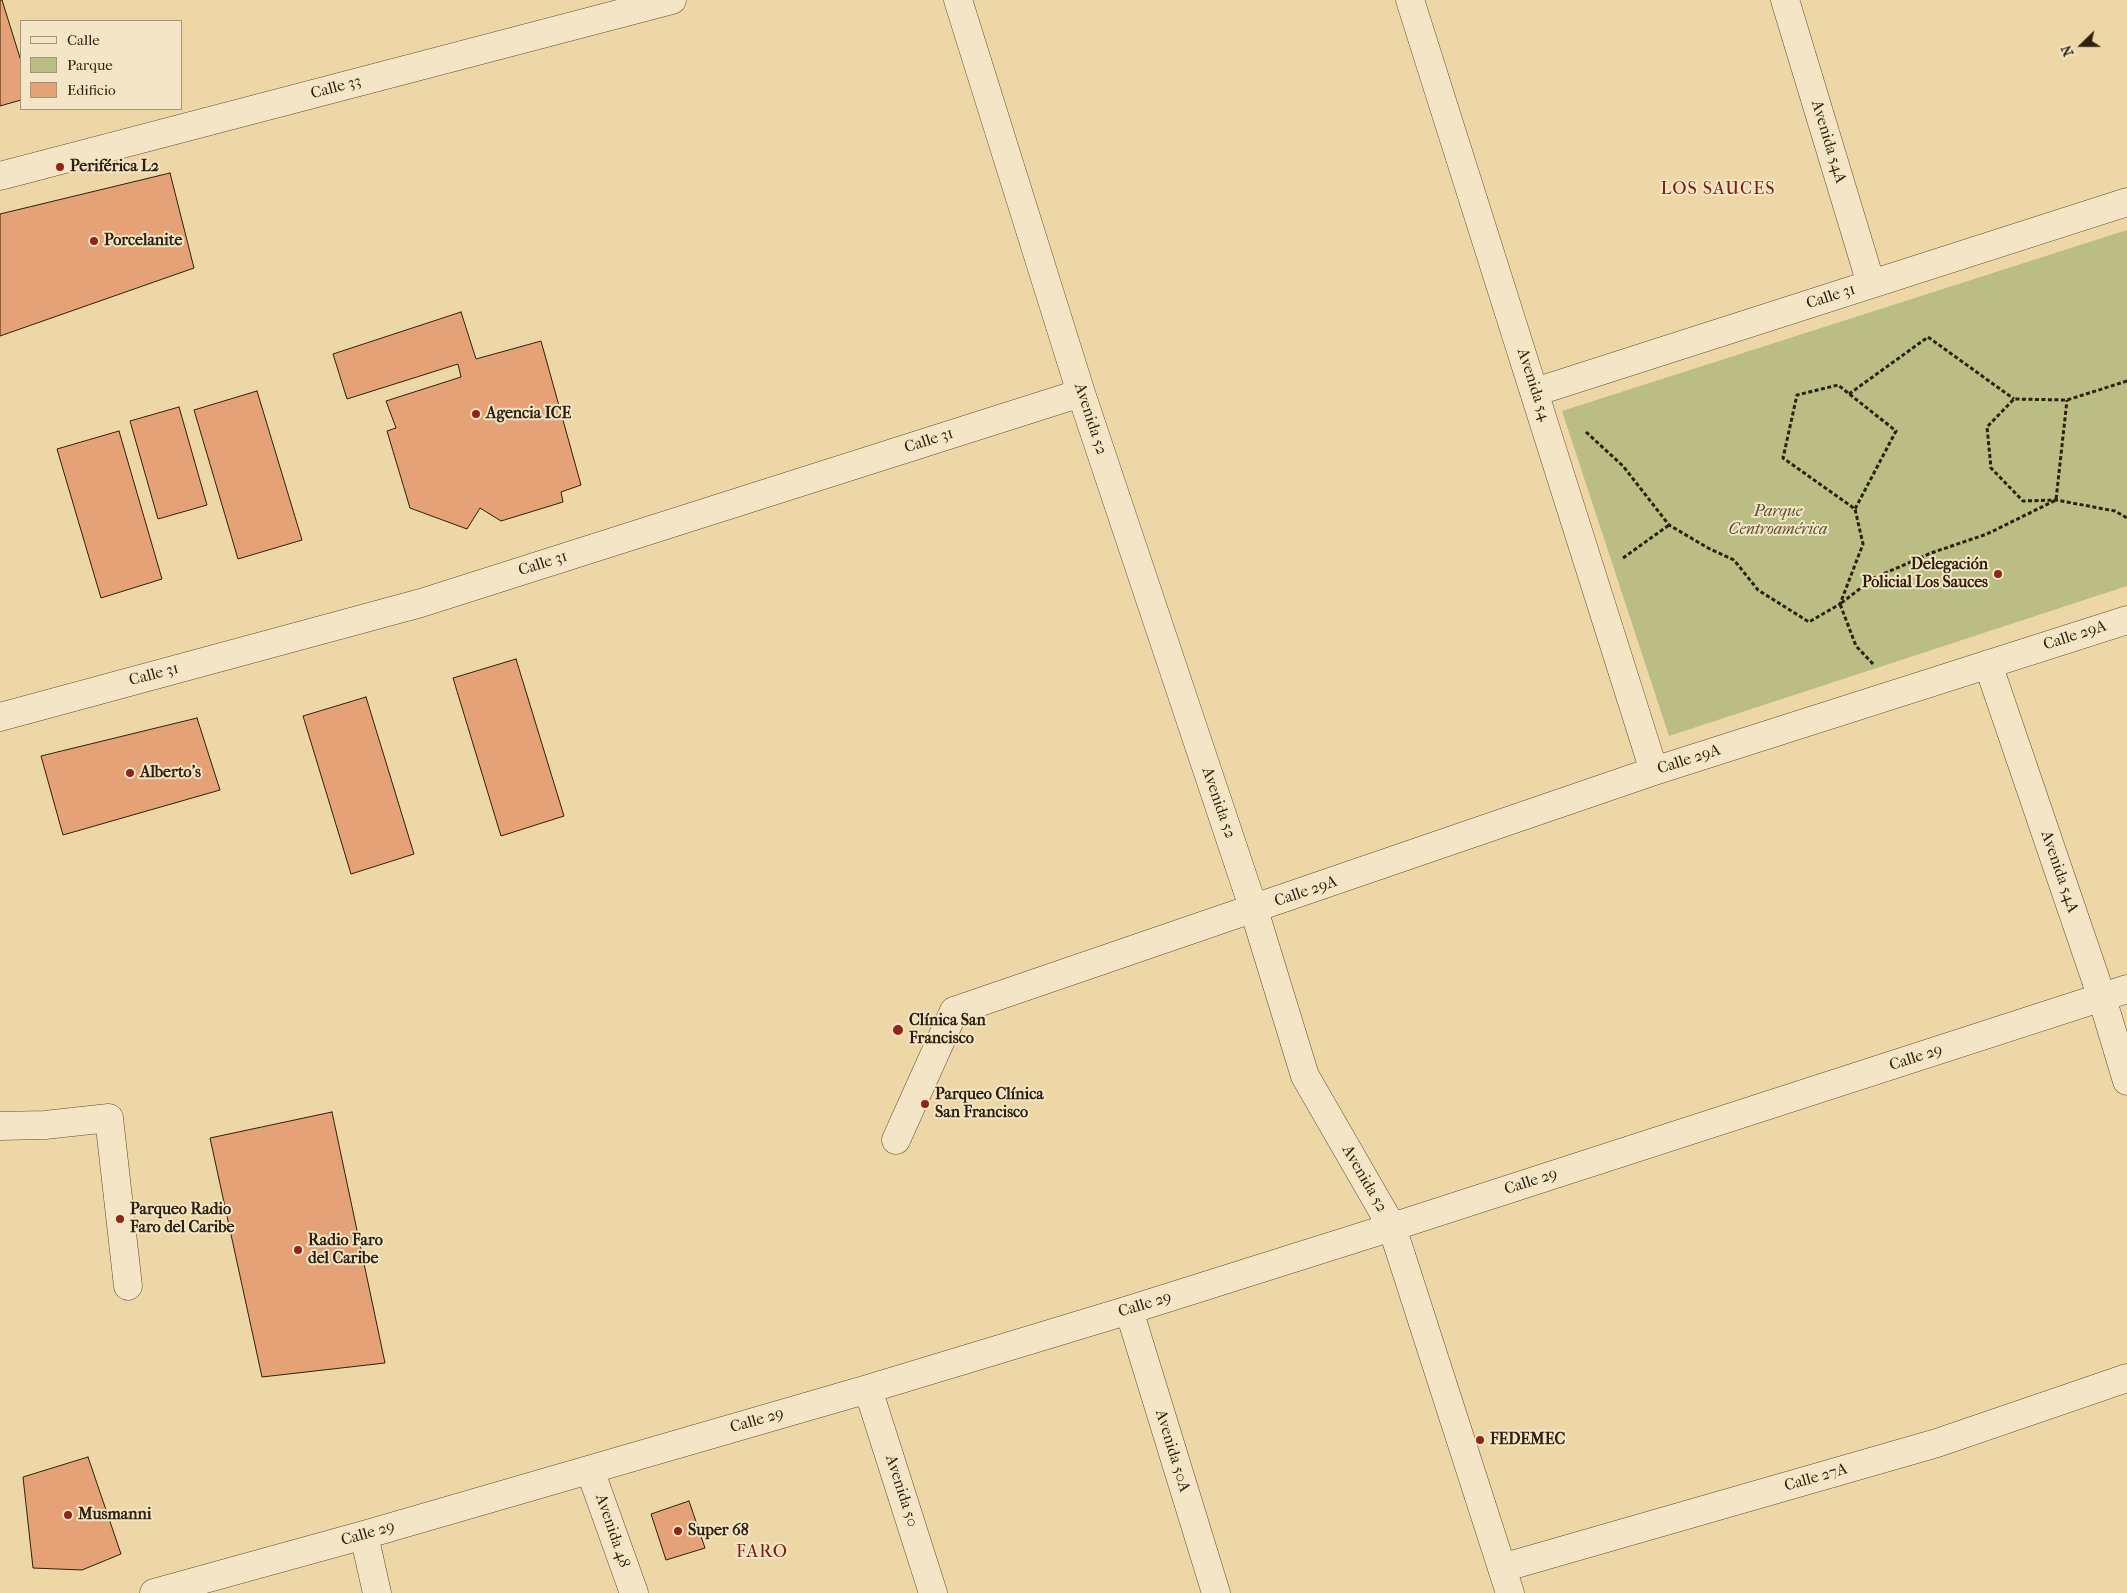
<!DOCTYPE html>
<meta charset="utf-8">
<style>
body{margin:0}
#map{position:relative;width:2127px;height:1593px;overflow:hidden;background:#edd7a6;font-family:"IM FELL French Canon",serif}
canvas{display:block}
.legend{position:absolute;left:20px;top:20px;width:162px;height:90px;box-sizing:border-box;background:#f3e5c5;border:1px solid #a4967b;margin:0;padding:6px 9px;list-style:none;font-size:15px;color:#2e200d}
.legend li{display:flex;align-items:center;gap:10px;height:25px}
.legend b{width:25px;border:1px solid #a4967b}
.north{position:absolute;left:2057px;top:20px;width:50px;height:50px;-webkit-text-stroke:4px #f3e5c5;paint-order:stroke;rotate:248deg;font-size:14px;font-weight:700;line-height:20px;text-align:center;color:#2e200d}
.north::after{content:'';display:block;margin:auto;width:18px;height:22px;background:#2e200d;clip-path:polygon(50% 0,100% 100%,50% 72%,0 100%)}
</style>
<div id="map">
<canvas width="2127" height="1593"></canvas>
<ul class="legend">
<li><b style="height:6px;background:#f3e5c5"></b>Calle</li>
<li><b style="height:14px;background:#babe85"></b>Parque</li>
<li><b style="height:14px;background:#e4a276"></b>Edificio</li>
</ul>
<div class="north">N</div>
</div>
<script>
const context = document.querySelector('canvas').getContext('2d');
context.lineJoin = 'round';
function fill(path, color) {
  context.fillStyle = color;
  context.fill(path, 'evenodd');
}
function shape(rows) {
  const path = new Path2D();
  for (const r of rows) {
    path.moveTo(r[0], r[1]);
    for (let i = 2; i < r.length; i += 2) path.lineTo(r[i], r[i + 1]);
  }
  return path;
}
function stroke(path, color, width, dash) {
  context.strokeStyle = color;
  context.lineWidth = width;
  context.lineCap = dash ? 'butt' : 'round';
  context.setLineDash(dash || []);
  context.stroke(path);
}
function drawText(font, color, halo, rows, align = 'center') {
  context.font = font + ' "IM FELL French Canon",serif';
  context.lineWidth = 4;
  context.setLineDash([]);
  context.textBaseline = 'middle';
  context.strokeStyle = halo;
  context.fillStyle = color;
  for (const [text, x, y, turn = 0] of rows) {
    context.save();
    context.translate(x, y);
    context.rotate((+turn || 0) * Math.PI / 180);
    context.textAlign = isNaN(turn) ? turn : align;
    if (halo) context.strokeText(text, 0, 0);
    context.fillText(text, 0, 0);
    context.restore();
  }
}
fill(shape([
 [2127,230,2127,586,1669,736,1562,411]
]), '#babe85');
const building = shape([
 [0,0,2,0,21,61,21,100,0,106,0,0],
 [170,173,194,268,0,336,0,214,170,173],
 [461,312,476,359,541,341,581,485,561,492,563,502,501,521,480,508,467,529,410,508,387,431,396,428,386,401,461,377,458,364,347,399,333,354,461,312],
 [257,391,302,540,238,559,194,410,257,391],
 [179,407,207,505,158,519,130,421,179,407],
 [119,431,162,579,101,598,57,449,119,431],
 [516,659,564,816,501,836,453,678,516,659],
 [366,697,414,854,351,874,303,716,366,697],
 [197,718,220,790,63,835,41,756,197,718],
 [332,1112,385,1363,262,1377,210,1138,332,1112],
 [88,1457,121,1554,82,1570,33,1568,23,1477,88,1457],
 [689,1501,705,1548,666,1560,651,1514,689,1501]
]);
fill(building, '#e4a276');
stroke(building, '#2e200d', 1);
const minor = shape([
 [958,0,1081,393,1254,910,1305,1076,1392,1227,1510,1593],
 [1410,0,1654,771],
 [1785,0,1871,284],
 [0,176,672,0],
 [1535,392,2127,202],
 [1988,664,2102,998,2127,1081],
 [0,717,421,603,1081,393],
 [0,1126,45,1125,109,1118,128,1286],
 [896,1140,954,1011,1654,771,2127,620],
 [1129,1310,1216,1593],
 [868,1389,933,1593],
 [590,1470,634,1593],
 [364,1535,377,1593],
 [1502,1568,1937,1443,2127,1378],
 [154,1593,364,1535,868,1389,1129,1310,1392,1227,2127,989]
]);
stroke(minor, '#5e4e33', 29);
stroke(shape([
 [2127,381,2067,400,2014,399,1987,427,1991,468,2023,501,2056,500,2115,511,2127,518],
 [1849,394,1928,337,2014,399],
 [1586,432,1623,466,1669,525,1708,548,1734,560,1758,590,1809,622,1840,604,1863,544,1855,509,1783,458,1797,395,1838,385,1896,431,1855,509],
 [1623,558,1669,525],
 [1873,664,1856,646,1840,604,1874,578,1931,553,1987,534,2056,500,2067,400]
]), '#2e200d', 3, [4, 2.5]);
stroke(minor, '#f3e5c5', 28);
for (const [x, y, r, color] of [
 [60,167,5,"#8f2418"],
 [94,241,5,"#8f2418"],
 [476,414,5,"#8f2418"],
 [1998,574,5,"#8f2418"],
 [130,773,5,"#8f2418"],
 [898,1030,6,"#8f2418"],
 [925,1104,5,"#8f2418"],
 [120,1219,5,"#8f2418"],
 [298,1250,5,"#8f2418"],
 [1480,1440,5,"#8f2418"],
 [68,1515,5,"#8f2418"],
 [678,1531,5,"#8f2418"]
]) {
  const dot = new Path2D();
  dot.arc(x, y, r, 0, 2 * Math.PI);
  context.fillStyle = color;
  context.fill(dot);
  stroke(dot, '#f3e5c5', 2);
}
drawText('16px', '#2e200d', '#f3e5c5', [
 ["Calle 33",336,88,-15],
 ["Avenida 54A",1828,142,73],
 ["Calle 31",1831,297,-18],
 ["Avenida 54",1533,385,72],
 ["Avenida 52",1090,419,72],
 ["Calle 31",929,441,-18],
 ["Calle 31",543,564,-18],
 ["Calle 29A",2075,636,-18],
 ["Calle 31",154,675,-15],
 ["Calle 29A",1689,760,-18],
 ["Avenida 52",1218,803,71],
 ["Avenida 54A",2059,872,71],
 ["Calle 29A",1306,892,-19],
 ["Calle 29",1916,1058,-18],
 ["Avenida 52",1364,1179,60],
 ["Calle 29",1531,1182,-18],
 ["Calle 29",1145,1305,-17],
 ["Calle 29",757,1421,-16],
 ["Avenida 50A",1172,1451,73],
 ["Calle 27A",1816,1478,-16],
 ["Avenida 50",901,1491,72],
 ["Avenida 48",612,1531,71],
 ["Calle 29",368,1534,-16]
]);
drawText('bold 16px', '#2e200d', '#f3e5c5', [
 ["Periférica L2",70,167],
 ["Porcelanite",104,241],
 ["Agencia ICE",486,414],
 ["Delegación",1988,565,"right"],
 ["Policial Los Sauces",1988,583,"right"],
 ["Alberto's",140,773],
 ["Clínica San",909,1021],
 ["Francisco",909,1039],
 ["Parqueo Clínica",935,1095],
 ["San Francisco",935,1113],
 ["Parqueo Radio",130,1210],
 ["Faro del Caribe",130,1228],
 ["Radio Faro",308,1241],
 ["del Caribe",308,1259],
 ["FEDEMEC",1490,1440],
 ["Musmanni",78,1515],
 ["Super 68",688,1531]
], 'left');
drawText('italic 16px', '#584f31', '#f3e5c5', [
 ["Parque",1778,512],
 ["Centroamérica",1778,530]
]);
context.letterSpacing = '1px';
drawText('18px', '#7a1f14', '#f3e5c5', [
 ["LOS SAUCES",1718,190],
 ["FARO",762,1553]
]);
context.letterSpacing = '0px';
</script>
